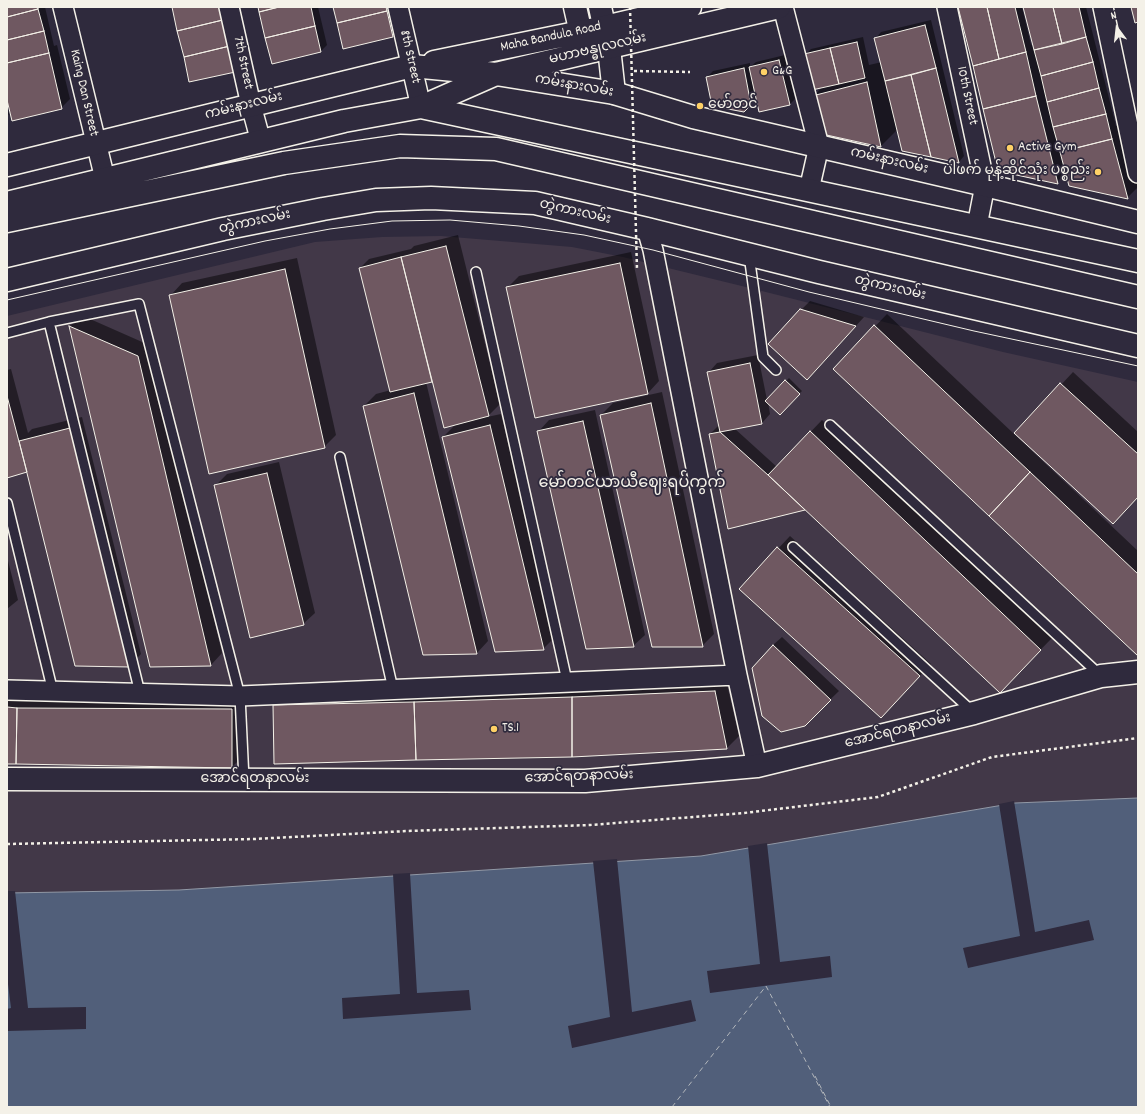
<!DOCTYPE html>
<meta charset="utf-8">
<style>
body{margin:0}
#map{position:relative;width:1145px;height:1114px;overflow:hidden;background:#2f2a3d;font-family:Dekko,sans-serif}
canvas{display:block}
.frame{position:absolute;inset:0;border:8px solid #f4f1e8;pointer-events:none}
.north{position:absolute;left:1097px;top:8px;width:40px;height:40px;-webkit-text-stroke:3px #2f2a3d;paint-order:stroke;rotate:345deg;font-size:11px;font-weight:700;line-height:16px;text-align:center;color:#f4f1e8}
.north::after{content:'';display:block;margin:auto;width:14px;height:18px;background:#f4f1e8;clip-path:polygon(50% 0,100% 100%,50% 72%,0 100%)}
</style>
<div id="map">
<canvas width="1145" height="1114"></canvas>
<div class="frame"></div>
<div class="north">N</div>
</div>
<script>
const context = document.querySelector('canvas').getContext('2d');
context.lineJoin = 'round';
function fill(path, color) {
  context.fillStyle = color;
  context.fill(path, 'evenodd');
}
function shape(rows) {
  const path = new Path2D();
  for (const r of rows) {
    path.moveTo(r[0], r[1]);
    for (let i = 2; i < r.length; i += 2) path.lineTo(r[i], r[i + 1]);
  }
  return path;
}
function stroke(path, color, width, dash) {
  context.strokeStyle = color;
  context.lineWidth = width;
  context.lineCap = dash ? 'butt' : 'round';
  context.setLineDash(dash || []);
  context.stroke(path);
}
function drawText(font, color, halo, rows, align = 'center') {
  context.font = font + ' Dekko,"Noto Sans Myanmar",sans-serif';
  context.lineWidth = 3.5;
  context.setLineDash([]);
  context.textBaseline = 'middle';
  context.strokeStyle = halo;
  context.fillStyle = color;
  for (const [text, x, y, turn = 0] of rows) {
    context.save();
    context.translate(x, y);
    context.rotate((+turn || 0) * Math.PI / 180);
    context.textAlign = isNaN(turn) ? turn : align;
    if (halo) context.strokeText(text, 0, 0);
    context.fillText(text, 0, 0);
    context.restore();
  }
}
fill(shape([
 [441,236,572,247,623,257,754,289,1003,352,1138,382,1138,798,1015,803,701,856,179,890,7,893,7,316,315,242,382,237]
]), '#423848');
const water = shape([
 [1138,798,1138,1107,7,1107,7,893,179,890,701,856,1015,803,1138,798]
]);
fill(water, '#515f7a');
stroke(water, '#9299a6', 1);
fill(shape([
 [1014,801,1035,932,1089,920,1094,940,968,968,963,948,1020,936,999,804],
 [767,843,780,962,830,956,832,977,710,993,707,971,760,964,748,846],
 [617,859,632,1012,691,1000,696,1021,572,1048,568,1026,610,1017,593,861],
 [410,873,417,993,469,990,471,1010,343,1019,342,998,400,994,393,874],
 [7,891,15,891,28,1008,86,1007,86,1029,7,1031,7,1009,11,1008,7,976]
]), '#2f2a3d');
fill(shape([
 [7,7,45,7,54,46,57,45,70,99,61,108,7,96],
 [259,7,318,7,327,45,321,51,272,62],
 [334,7,392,7,398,30,392,36],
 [959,7,1022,7,1031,45,1034,44,1024,7,1086,7,1116,126,1129,123,1138,157,1138,187,1128,197,1070,185,1066,173,1057,182,999,170],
 [931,20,964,156,959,162,903,150,898,129,881,146,823,133,814,96,823,86,805,55,811,49,863,37,869,65,882,62,876,38,881,32],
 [785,55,795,99,789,105,757,98,744,111,707,77,713,71,750,63,750,67,756,62],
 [7,106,9,114,7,117],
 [458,235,500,404,487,417,501,414,555,637,543,649,443,437,456,424,433,381,426,382,488,641,477,653,424,654,364,406,376,394,391,390,360,268,369,259,411,249,414,246],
 [631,252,659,381,648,393,507,288,519,276],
 [297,258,336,435,324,447,171,295,182,283],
 [810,301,864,317,816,370,801,310],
 [887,314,1138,551,1138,655,834,369],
 [81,315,149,345,222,653,211,665,151,666,70,326],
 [758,355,767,400,789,378,802,391,780,413,768,402,770,414,762,423,734,428,777,467,822,420,1052,638,1011,680,805,509,728,528,710,434,719,425,709,372,717,363],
 [11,369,28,433,32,429,82,417,141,654,130,666,27,471,7,477,7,370],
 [1073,372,1138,432,1138,497,1016,433],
 [662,392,714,634,702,646,601,415,613,403],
 [595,410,645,635,633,646,538,432,549,420],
 [279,462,315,613,303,624,215,486,227,474],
 [790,536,931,664,892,705,740,589],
 [7,557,18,600,7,609],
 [782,637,839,691,804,725,773,645],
 [726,680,739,736,727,748,572,756,274,706,285,694],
 [7,696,244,698,244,755,232,767,7,764]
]), '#0007');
stroke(shape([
 [815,1076,831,1107],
 [672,1107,766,986,830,1107]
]), '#b3b7bc', 1, [5, 4]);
const building = shape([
 [7,7,38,7,38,9,7,17,7,7],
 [172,7,224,7,227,19,177,31,172,7],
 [258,7,279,7,259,12,258,7],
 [279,7,311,7,315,26,265,38,259,12,279,7],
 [333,7,386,7,387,11,337,23,333,7],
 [958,7,987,7,999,59,973,66,958,7],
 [987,7,1015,7,1026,52,999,59,987,7],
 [1023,7,1053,7,1062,44,1034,50,1023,7],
 [1053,7,1079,7,1086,37,1062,44,1053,7],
 [1131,7,1138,7,1138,22,1135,23,1131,7],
 [38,9,44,31,7,40,7,17,38,9],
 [387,11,393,37,343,49,337,23,387,11],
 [227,19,234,45,184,57,177,31,227,19],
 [925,25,936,68,885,81,874,38,925,25],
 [315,26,321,52,272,64,265,38,315,26],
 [44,31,49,53,7,63,7,40,44,31],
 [1086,37,1093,62,1041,76,1034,50,1086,37],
 [857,42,865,78,839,84,830,48,857,42],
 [234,45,240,71,189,82,184,57,234,45],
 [830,48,839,84,812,90,804,54,830,48],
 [1026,52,1036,96,983,109,973,66,1026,52],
 [49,53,62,109,12,121,7,100,7,63,49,53],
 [779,60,790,105,759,112,749,67,779,60],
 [1093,62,1099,88,1047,102,1041,76,1093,62],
 [744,68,751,105,744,112,712,106,706,77,744,68],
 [936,68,959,163,931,157,911,75,936,68],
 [911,75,931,157,902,151,885,81,911,75],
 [867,82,881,147,822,134,812,96,867,82],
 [1099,88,1106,114,1053,127,1047,102,1099,88],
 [1036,96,1058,184,998,171,983,109,1036,96],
 [1106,114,1112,139,1060,152,1053,127,1106,114],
 [1112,139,1128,199,1069,186,1060,152,1112,139],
 [446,246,489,416,444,428,401,257,446,246],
 [401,257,432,382,390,392,359,268,401,257],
 [620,263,648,394,535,418,506,287,620,263],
 [285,269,325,448,209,474,169,295,285,269],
 [800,309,856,326,807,380,768,344,800,309],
 [874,325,1030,472,989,516,833,369,874,325],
 [69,326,138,356,211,666,150,667,69,326],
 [750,363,762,424,720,432,707,372,750,363],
 [785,380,800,394,780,415,765,401,785,380],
 [1060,383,1138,454,1138,497,1113,524,1014,433,1060,383],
 [414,393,477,654,423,655,363,406,414,393],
 [7,396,27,472,7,478,7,396],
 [651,403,703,647,652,647,600,415,651,403],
 [583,421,634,647,586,649,537,431,583,421],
 [490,425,544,650,495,652,442,437,490,425],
 [70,428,130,667,75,666,19,441,70,428],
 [810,431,1041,650,1000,693,768,475,810,431],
 [720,432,768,475,805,510,728,529,709,434,720,432],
 [1030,472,1138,574,1138,656,989,516,1030,472],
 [267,473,304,625,250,638,214,485,267,473],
 [777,547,920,676,881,718,739,589,777,547],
 [773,645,831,700,805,726,781,732,762,716,752,668,773,645],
 [715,691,727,749,572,757,572,697,715,691],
 [572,697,572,757,416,760,414,702,572,697],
 [414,702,416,760,274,764,273,705,414,702],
 [7,707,17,708,16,764,7,764,7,707],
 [17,708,232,709,232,768,16,764,17,708]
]);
fill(building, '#6f5861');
stroke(building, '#f4f1e8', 1);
const lane = shape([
 [749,255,763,357,776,370],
 [476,272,567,681],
 [49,322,140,693],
 [7,333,49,322,139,304,240,696,244,780],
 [830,425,1100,675],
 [340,457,393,689],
 [7,503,53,692],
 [793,547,973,712]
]);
const street = shape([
 [63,7,105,179],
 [229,7,251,105,261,142],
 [398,7,421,107],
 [783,7,819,146,809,190],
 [947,7,985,185,977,226],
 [1103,7,1138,173],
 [647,229,653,250,737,675,757,766],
 [7,690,240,696,737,675]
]);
const secondary = shape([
 [575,7,585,51],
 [600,7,609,48,614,93],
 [7,280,223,229,323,209,376,200,431,198,535,203,647,229,819,272,1138,346],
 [7,779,585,781,757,766,974,713,1101,676,1138,672]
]);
const primary = shape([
 [434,62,605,27,690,7],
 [421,107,496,74,779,7],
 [7,165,412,66,496,74,614,93,693,117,985,185,1138,222],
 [7,203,344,121,421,107,1138,261],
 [7,221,284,163,400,146,496,149,1138,297]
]);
stroke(lane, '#f4f1e8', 12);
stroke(street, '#f4f1e8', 22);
stroke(secondary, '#f4f1e8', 25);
stroke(primary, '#f4f1e8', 25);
stroke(shape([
 [634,71,690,72],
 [7,844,254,839,407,831,590,825,744,813,878,797,992,757,1138,738]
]), '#f4f1e8', 2.5, [3, 3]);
stroke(lane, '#2f2a3d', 9);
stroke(street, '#2f2a3d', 19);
stroke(secondary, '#2f2a3d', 22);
stroke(primary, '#2f2a3d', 22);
stroke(shape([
 [7,300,265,241,330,229,392,221,450,220,519,226,584,235,653,250,809,292,974,331,1138,366]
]), '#f4f1e8', 1);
stroke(shape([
 [630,7,637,270]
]), '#f4f1e8', 2.5, [3, 3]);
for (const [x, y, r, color] of [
 [764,72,4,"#ffd166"],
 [700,106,4,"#ffd166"],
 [1010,148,4,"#ffd166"],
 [1098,172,4,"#ffd166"],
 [494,729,4,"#ffd166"]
]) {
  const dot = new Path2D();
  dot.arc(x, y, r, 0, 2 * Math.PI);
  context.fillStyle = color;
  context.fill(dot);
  stroke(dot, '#2f2a3d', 1.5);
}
drawText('14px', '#f4f1e8', '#2f2a3d', [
 ["Maha Bandula Road",551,38,-12],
 ["မဟာဗန္ဓုလလမ်း",598,50,-13],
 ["8th Street",409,57,77],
 ["7th Street",242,63,78],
 ["ကမ်းနားလမ်း",574,87,10],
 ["Kaing Dan Street",83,93,77],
 ["10th Street",966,96,78],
 ["ကမ်းနားလမ်း",244,107,-14],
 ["ကမ်းနားလမ်း",889,162,13],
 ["တွဲကားလမ်း",575,213,13],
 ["တွဲကားလမ်း",255,223,-12],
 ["တွဲကားလမ်း",890,289,13],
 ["အောင်ရတနာလမ်း",898,732,-14],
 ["အောင်ရတနာလမ်း",579,778,-2],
 ["အောင်ရတနာလမ်း",255,780]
]);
drawText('14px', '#f4f1e8', '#2f2a3d', [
 ["G&G",772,72],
 ["မော်တင်",708,106],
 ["Active Gym",1018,148],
 ["ပါဖက် မုန့်ဆိုင်သုံး ပစ္စည်း",1090,172,"right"],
 ["TS.1",502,729]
], 'left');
drawText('16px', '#f4f1e8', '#2f2a3d', [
 ["မော်တင်ယာယီဈေးရပ်ကွက်",632,485]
]);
</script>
